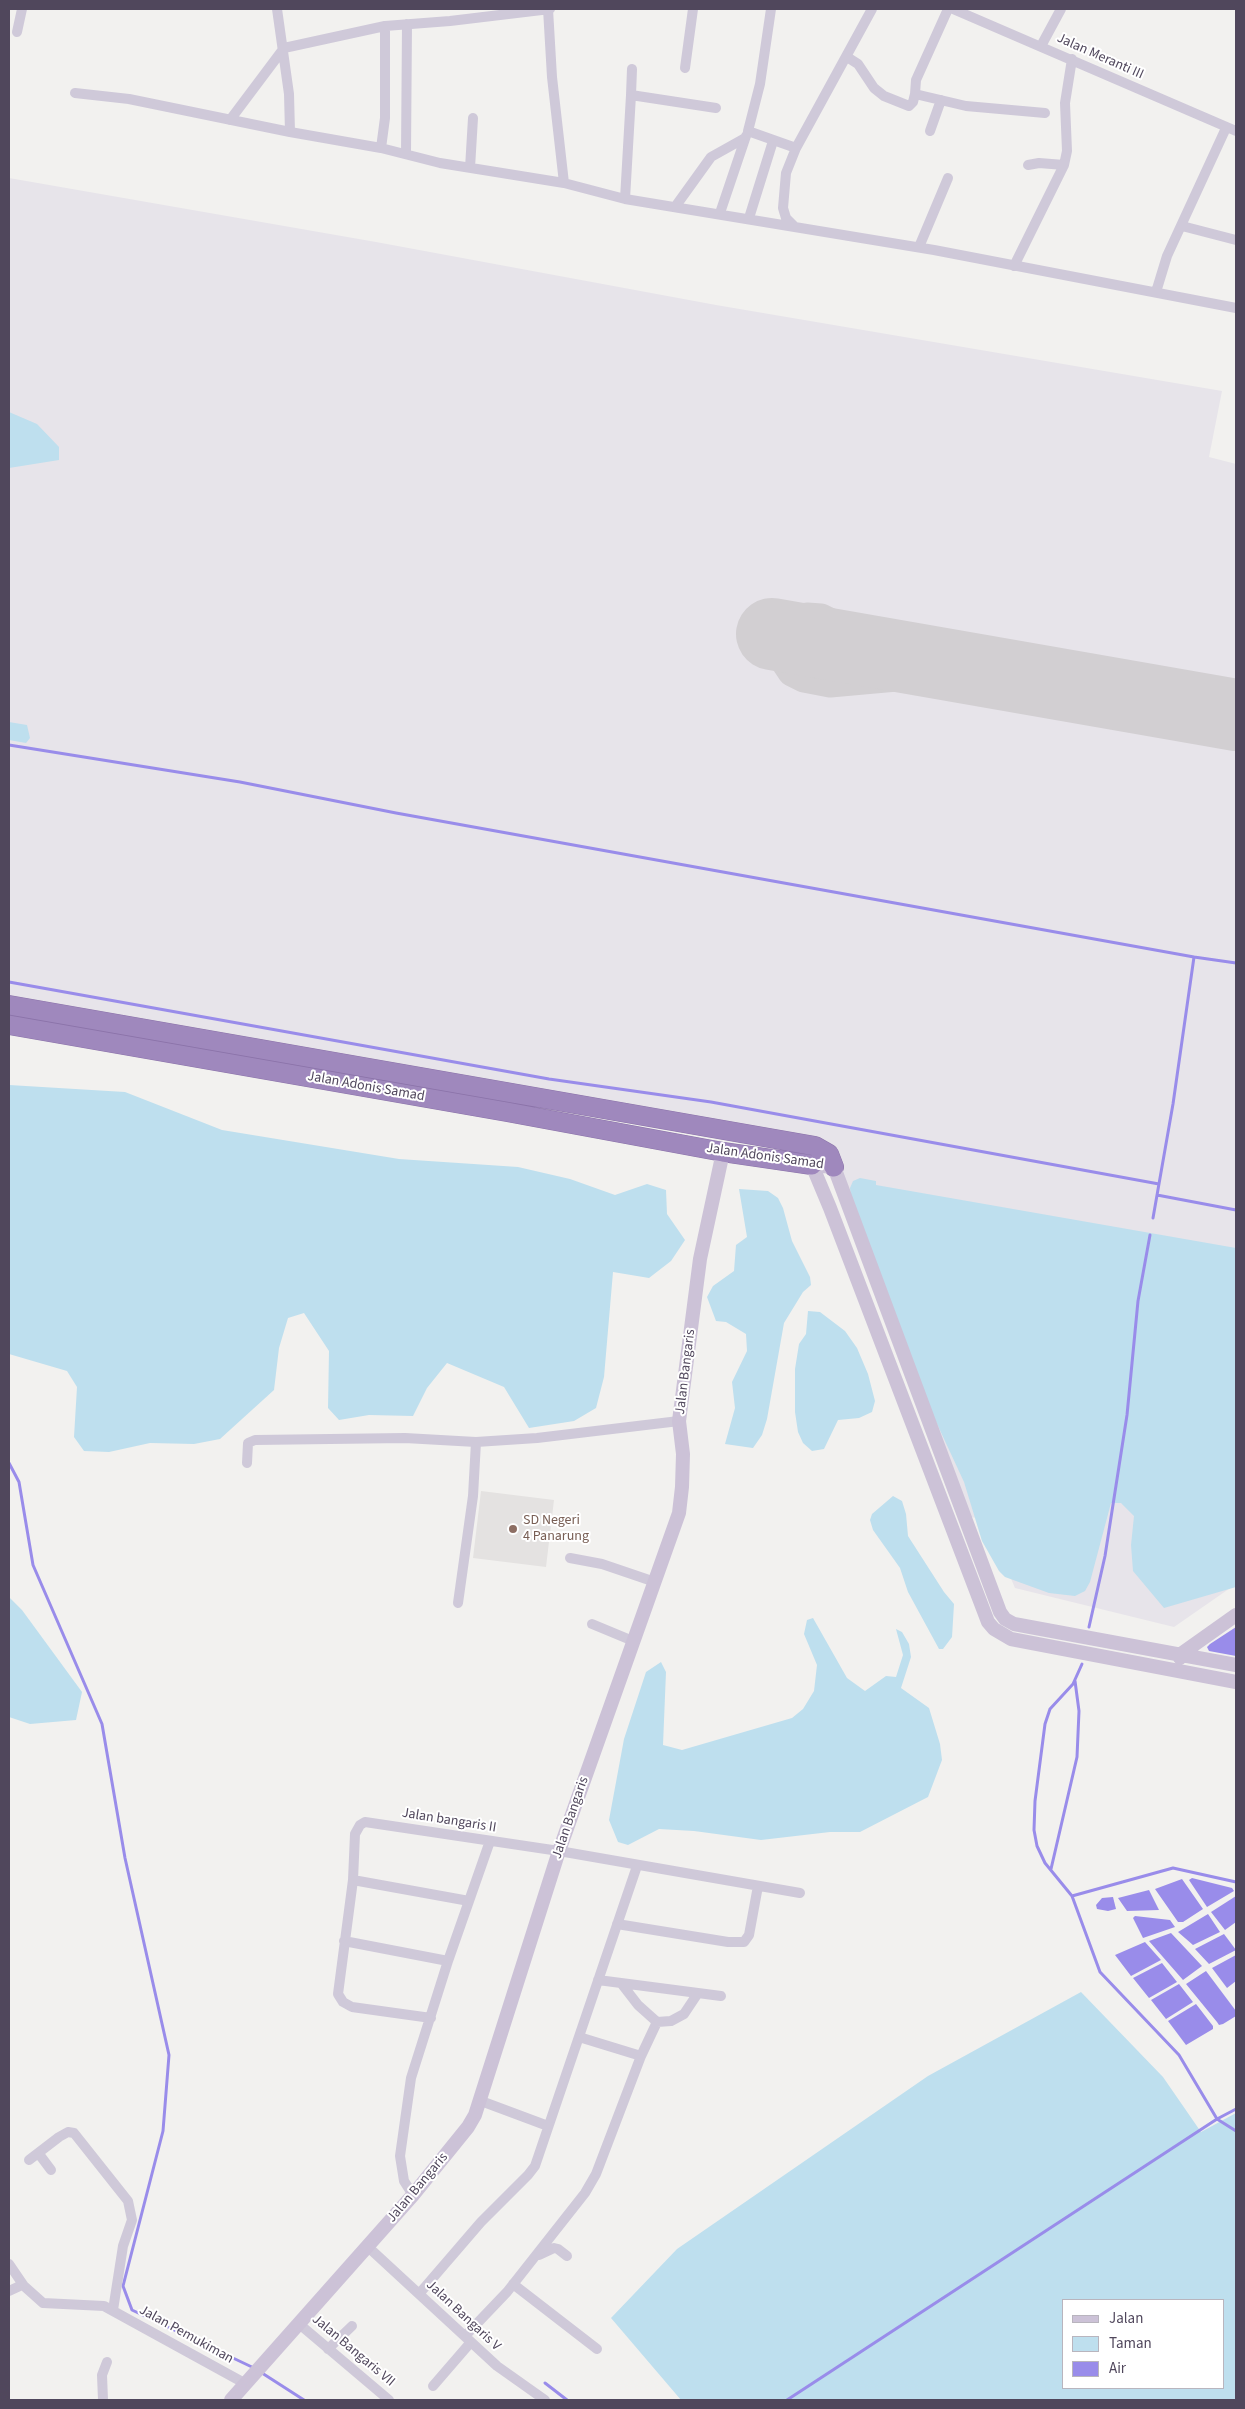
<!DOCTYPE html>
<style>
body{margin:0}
#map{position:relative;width:1245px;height:2409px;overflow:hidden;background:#f2f1ef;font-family:"Source Sans 3",sans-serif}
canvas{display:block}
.frame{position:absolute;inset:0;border:10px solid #50475c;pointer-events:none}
.legend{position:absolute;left:1062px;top:2299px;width:162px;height:90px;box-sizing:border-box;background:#fff;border:1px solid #b9b5be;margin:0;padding:6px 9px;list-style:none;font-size:15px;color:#50475c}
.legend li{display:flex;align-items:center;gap:10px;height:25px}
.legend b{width:25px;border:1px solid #b9b5be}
</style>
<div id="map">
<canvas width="1245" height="2409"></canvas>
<div class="frame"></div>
<ul class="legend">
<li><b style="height:6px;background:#ccc2d7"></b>Jalan</li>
<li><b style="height:14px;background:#bedfee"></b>Taman</li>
<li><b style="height:14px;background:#998cea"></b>Air</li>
</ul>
</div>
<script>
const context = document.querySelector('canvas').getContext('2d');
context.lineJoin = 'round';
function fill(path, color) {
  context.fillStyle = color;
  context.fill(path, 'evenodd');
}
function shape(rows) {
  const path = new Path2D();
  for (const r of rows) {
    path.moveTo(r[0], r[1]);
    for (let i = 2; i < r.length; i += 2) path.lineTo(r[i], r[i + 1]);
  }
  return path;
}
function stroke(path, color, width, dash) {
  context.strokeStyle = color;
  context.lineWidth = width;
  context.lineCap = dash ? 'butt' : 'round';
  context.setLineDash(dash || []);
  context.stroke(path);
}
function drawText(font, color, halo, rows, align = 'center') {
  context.font = font + ' "Source Sans 3",sans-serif';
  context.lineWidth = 4;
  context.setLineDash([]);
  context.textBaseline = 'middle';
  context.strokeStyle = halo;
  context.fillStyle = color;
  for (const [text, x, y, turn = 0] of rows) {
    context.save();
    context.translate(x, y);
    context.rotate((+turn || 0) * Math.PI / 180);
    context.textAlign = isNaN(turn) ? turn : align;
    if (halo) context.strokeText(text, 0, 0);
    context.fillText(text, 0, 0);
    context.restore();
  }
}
fill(shape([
 [481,1491,554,1500,546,1567,473,1558]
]), '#e4e2e1');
fill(shape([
 [9,178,376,242,716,305,1222,391,1209,457,1236,464,1236,1584,1174,1627,1015,1588,986,1520,971,1517,825,1142,9,998]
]), '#e7e4ea');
fill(shape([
 [9,412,37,424,59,447,59,460,9,468],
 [9,722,27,725,30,738,26,743,9,740],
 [9,1085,125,1092,222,1130,399,1159,518,1167,570,1179,615,1195,647,1184,666,1190,667,1214,685,1240,671,1261,649,1278,613,1272,604,1377,596,1408,574,1421,529,1428,504,1387,447,1363,427,1388,413,1416,369,1415,339,1420,328,1408,329,1351,304,1313,288,1318,279,1348,274,1390,220,1439,194,1444,150,1443,109,1452,84,1451,74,1437,77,1387,67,1371,9,1354],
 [860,1178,876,1181,876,1185,1236,1248,1236,1587,1164,1608,1133,1571,1131,1545,1134,1516,1121,1503,1111,1503,1090,1582,1085,1591,1075,1596,1049,1593,1005,1577,999,1571,982,1541,964,1482,932,1413,851,1198,850,1188,853,1181],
 [739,1189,768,1191,778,1198,783,1208,792,1241,810,1277,811,1285,803,1292,784,1323,767,1419,762,1435,753,1448,725,1444,735,1408,732,1382,747,1351,746,1334,726,1322,716,1321,707,1297,713,1286,734,1271,736,1245,747,1237],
 [808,1311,820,1312,845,1331,857,1348,868,1374,875,1401,872,1412,859,1418,838,1420,824,1449,812,1451,803,1443,798,1432,795,1412,795,1369,799,1344,806,1334],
 [893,1496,902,1501,906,1514,908,1536,944,1592,954,1604,952,1637,943,1649,939,1649,908,1592,900,1568,873,1530,870,1520,872,1514],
 [9,1597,22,1610,82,1692,76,1720,30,1724,9,1717],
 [813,1618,847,1678,865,1691,886,1676,896,1677,903,1655,896,1629,902,1632,909,1644,911,1657,901,1688,929,1708,940,1744,942,1760,928,1797,860,1832,830,1832,761,1840,694,1831,659,1829,628,1845,618,1842,609,1820,624,1739,646,1672,661,1662,666,1672,663,1745,682,1750,792,1718,803,1709,814,1691,817,1665,804,1634,807,1620],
 [1081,1992,1163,2077,1201,2132,1236,2113,1236,2400,681,2400,611,2318,677,2249,928,2076],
 [1064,2300,1224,2300,1224,2388,1064,2388]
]), '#bedfee');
fill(shape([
 [1236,1627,1236,1656,1209,1651,1207,1647,1210,1644],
 [1192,1878,1232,1888,1234,1891,1207,1907,1189,1880],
 [1182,1879,1203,1909,1183,1922,1178,1922,1155,1889],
 [1149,1890,1159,1910,1127,1911,1118,1898],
 [1236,1896,1236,1922,1225,1930,1211,1912],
 [1113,1897,1116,1909,1108,1911,1097,1909,1096,1905,1102,1898],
 [1208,1914,1220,1932,1193,1945,1178,1932],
 [1135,1916,1170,1920,1175,1927,1143,1938,1133,1918],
 [1171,1933,1202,1966,1183,1980,1149,1941],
 [1224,1934,1236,1950,1209,1964,1195,1949],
 [1145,1942,1161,1960,1131,1976,1115,1955],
 [1236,1955,1236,1981,1227,1988,1212,1968],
 [1162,1963,1177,1982,1149,1998,1133,1978],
 [1206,1971,1236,2011,1236,2016,1223,2024,1219,2025,1217,2022,1186,1984],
 [1179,1984,1193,2002,1166,2019,1151,2000],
 [1196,2004,1213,2026,1213,2029,1186,2045,1168,2021]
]), '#998cea');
stroke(shape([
 [9,745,240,782,396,813,1194,957,1173,1104,1153,1218],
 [1194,957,1236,963],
 [9,982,549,1079,711,1102,1159,1184],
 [1157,1195,1236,1210],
 [9,1463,19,1482,33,1565,102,1724,125,1858,169,2055,163,2131,123,2286,132,2310,254,2368],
 [1089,1627,1105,1556,1127,1415,1138,1301,1150,1235],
 [1082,1664,1073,1684,1050,1709,1045,1724,1035,1801,1034,1830,1037,1846,1045,1863,1072,1896,1100,1972,1179,2055,1217,2119,1236,2131],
 [1051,1869,1077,1757,1079,1711,1075,1681],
 [1072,1896,1173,1868,1236,1882],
 [262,2373,304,2400],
 [545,2383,567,2400],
 [787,2400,1217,2119,1236,2109]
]), '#998cea', 3);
stroke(shape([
 [841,646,836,632,829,622,821,618,807,617,792,621,782,632,780,643,782,657,792,672,804,678,830,683,974,670]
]), '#d2cfd2', 29);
stroke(shape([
 [772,634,1236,715]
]), '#d2cfd2', 72);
const highway = shape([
 [9,1005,815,1146,829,1154,834,1167],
 [9,1025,507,1112,723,1152,812,1165]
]);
stroke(highway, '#8b73a9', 20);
stroke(shape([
 [277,9,289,94,290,132,381,148,385,118,385,26,450,21,550,9],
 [548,9,552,77,564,183],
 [771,9,760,84,748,131,796,148,872,9],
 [948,9,916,80,915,94,966,106,1045,113],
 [953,9,1236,131],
 [17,32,22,9],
 [1041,46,1061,9],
 [847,57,858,64,874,88,884,96,909,106,913,102,915,94],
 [685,68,693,9],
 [75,93,129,99,290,132],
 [631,95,632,69],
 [230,120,284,48,385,26],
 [930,131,941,100],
 [381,148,440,163,564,183,625,199,934,250,1236,308],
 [406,154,407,24],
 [1028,165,1039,163,1064,165],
 [470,168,473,118],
 [625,199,631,95,716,108],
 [675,207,711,157,745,138],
 [720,213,746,136],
 [749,218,773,141],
 [1182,226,1236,240],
 [795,227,786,218,783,208,786,173,796,148],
 [919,247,948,178],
 [1014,266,1064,165,1067,151,1065,103,1072,59],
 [1156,292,1167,256,1226,128],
 [247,1463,248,1443,255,1440,405,1438,476,1442,537,1438,679,1421],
 [570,1558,602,1564,655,1582],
 [458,1603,473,1496,476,1442],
 [592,1624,633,1641],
 [353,1880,469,1901],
 [617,1924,728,1942,744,1942,749,1935,758,1886],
 [344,1941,448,1961],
 [598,1980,721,1996],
 [621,1983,638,2005,657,2022],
 [431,2018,352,2007,343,2002,338,1994,353,1880,355,1834,360,1825,365,1822,559,1851,800,1893],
 [641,2056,657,2022,671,2021,684,2014,698,1993],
 [481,2101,548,2126],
 [39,2154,51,2170],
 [29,2160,59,2137,68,2132,74,2133,128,2201,132,2220,123,2246,113,2310],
 [413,2195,404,2181,400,2156,411,2078,448,1961,490,1841],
 [367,2246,497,2366,545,2400],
 [539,2255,554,2248,558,2249,567,2256],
 [9,2264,24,2286,43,2303,104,2306,246,2384],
 [513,2284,597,2349],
 [9,2291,22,2285],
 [419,2294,481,2222,528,2175,535,2166,637,1866],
 [298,2323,389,2400],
 [465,2336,507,2292,585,2193,596,2174,641,2056,579,2037],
 [328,2349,352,2326],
 [433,2386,471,2342],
 [103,2400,102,2375,107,2362]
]), '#cfc9d9', 10);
stroke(shape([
 [1180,1658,1181,1654,1236,1615],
 [1236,1665,1014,1624,1005,1619,1000,1612,834,1167,812,1165,830,1208,988,1622,994,1629,1011,1639,1236,1682],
 [231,2400,413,2195,468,2127,475,2115,559,1851,679,1513,682,1487,683,1454,679,1421,700,1259,723,1152]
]), '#ccc2d7', 14);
stroke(highway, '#9f88bd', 19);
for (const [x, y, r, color] of [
 [513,1529,5,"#8d6e63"]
]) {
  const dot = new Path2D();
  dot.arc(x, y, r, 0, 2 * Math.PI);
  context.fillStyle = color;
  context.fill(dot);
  stroke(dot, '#fff', 2);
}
drawText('14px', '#50475c', '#fff', [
 ["Jalan Meranti III",1100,57,24],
 ["Jalan Adonis Samad",366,1087,10],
 ["Jalan Adonis Samad",765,1157,8],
 ["Jalan Bangaris",686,1372,-83],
 ["Jalan Bangaris",571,1818,-71],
 ["Jalan bangaris II",449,1821,9],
 ["Jalan Bangaris",418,2188,-50],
 ["Jalan Bangaris V",463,2316,43],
 ["Jalan Pemukiman",186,2335,29],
 ["Jalan Bangaris VII",353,2351,40]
]);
drawText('14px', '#785e54', '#fff', [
 ["SD Negeri",523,1521],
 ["4 Panarung",523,1537]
], 'left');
</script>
